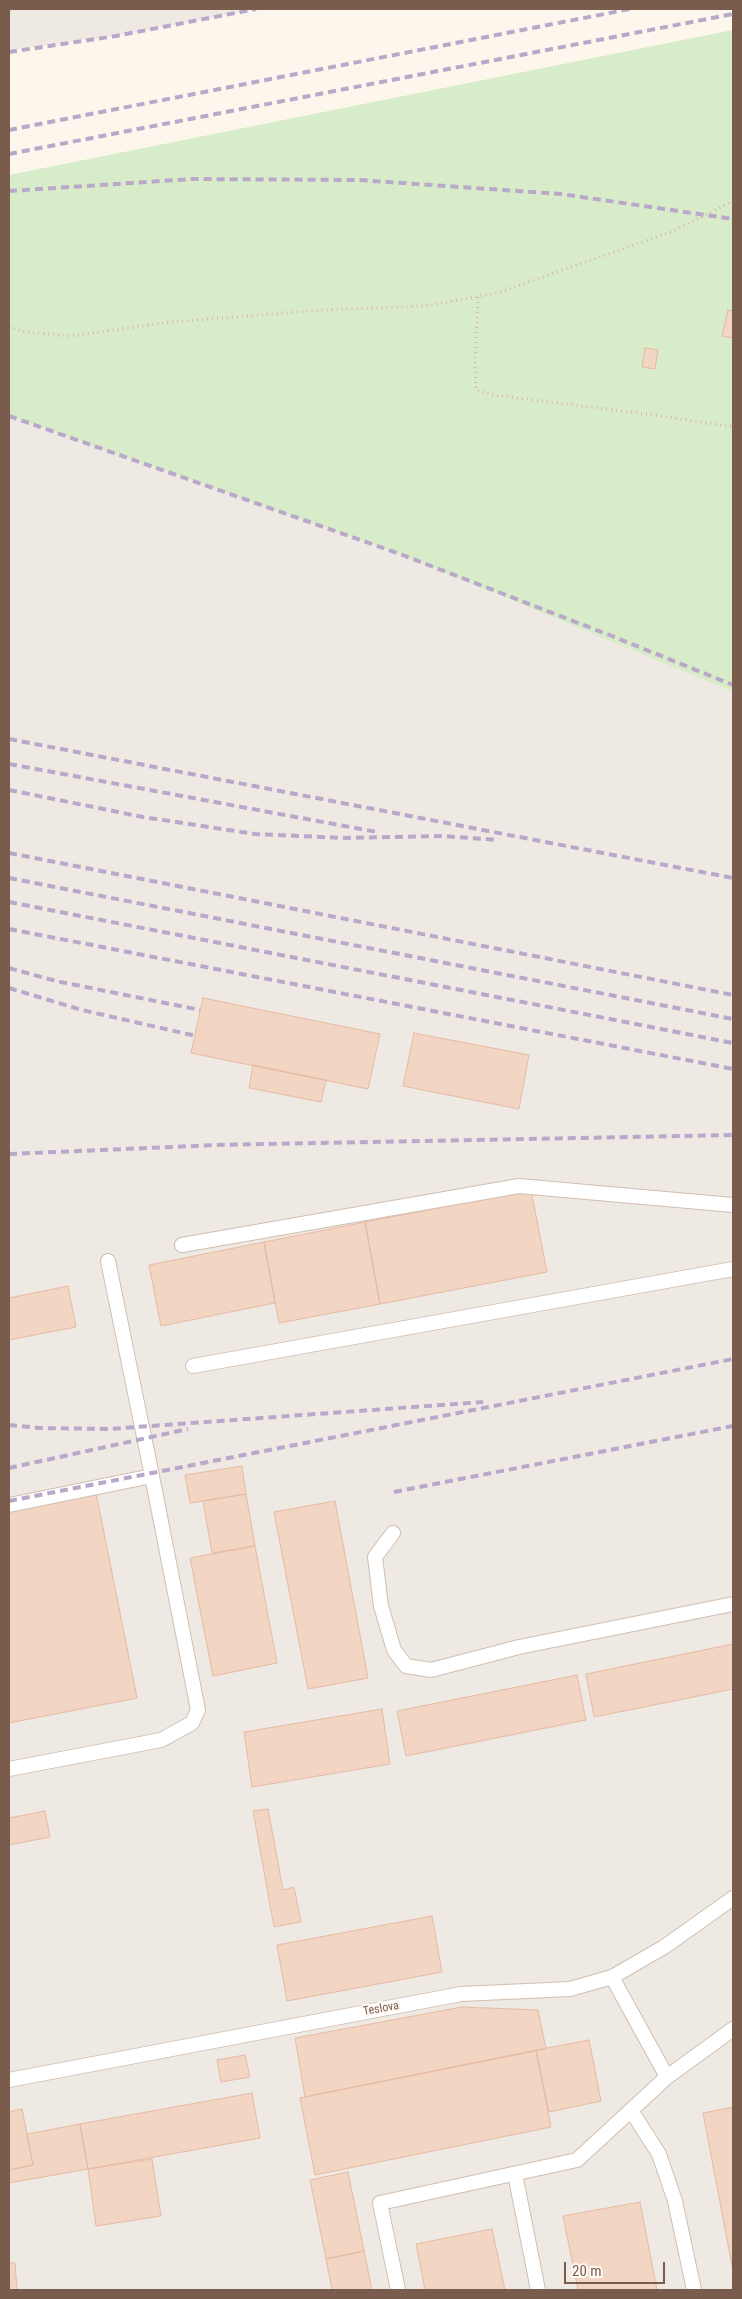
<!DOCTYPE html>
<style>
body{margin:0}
#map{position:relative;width:742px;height:2299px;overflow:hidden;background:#fdf6ec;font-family:"Roboto Condensed",sans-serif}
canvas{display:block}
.frame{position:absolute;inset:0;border:10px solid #7a5c4d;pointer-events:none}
.scale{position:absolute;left:564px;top:2262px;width:101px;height:22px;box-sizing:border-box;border:2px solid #7a5c4d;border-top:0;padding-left:6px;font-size:15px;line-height:18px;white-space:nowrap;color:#7a5c4d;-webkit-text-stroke:4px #fffaf3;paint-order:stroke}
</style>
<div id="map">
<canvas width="742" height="2299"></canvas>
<div class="frame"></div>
<div class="scale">20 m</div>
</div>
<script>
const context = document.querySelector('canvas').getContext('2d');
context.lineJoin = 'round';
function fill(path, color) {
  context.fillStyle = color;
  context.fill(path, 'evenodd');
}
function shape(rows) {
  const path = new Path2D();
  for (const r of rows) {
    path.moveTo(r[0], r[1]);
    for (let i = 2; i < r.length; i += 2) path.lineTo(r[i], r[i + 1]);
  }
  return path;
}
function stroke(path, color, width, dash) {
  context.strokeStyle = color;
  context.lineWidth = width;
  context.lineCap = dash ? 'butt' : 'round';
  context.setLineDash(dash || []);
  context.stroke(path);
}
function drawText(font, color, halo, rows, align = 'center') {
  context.font = font + ' "Roboto Condensed",sans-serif';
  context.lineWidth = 4;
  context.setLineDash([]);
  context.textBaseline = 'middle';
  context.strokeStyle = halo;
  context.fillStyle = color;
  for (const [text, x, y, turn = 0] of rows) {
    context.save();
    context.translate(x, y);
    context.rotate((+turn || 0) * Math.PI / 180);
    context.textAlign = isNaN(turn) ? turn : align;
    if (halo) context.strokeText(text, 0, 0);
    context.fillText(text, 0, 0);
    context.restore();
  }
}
fill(shape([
 [9,9,256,9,116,36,9,50],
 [9,416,400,554,733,692,733,2290,9,2290]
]), '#efe9e4');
fill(shape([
 [733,30,733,692,400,554,9,416,9,175]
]), '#d8ecc9');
const building = shape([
 [728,310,733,311,733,338,722,336,728,310],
 [645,348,658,350,655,369,642,367,645,348],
 [203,998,380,1034,368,1089,191,1053,203,998],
 [414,1033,529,1055,519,1109,403,1086,414,1033],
 [253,1065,326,1080,321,1102,249,1088,253,1065],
 [531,1190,547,1272,380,1304,365,1222,531,1190],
 [365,1222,380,1304,279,1323,264,1242,365,1222],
 [264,1242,275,1303,161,1326,149,1265,264,1242],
 [68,1286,76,1327,9,1340,9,1298,68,1286],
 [242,1466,246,1494,190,1503,185,1475,242,1466],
 [96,1493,137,1698,9,1723,9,1510,96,1493],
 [246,1494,255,1546,212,1553,203,1501,246,1494],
 [335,1501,368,1678,308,1689,274,1512,335,1501],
 [255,1546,277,1663,213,1676,190,1558,255,1546],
 [733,1644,733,1689,594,1717,586,1674,733,1644],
 [577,1675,586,1720,406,1756,397,1711,577,1675],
 [382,1709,390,1764,252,1787,244,1732,382,1709],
 [268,1809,283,1890,294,1887,301,1922,274,1927,253,1811,268,1809],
 [45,1811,50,1837,9,1845,9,1818,45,1811],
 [432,1916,442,1972,287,2001,277,1945,432,1916],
 [462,2007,538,2010,546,2049,305,2097,295,2038,462,2007],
 [589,2040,601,2101,549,2112,536,2050,589,2040],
 [536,2050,551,2127,315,2175,300,2098,536,2050],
 [245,2055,250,2077,221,2082,217,2060,245,2055],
 [252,2093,260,2138,88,2169,80,2124,252,2093],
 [733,2107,733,2271,703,2113,733,2107],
 [22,2109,33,2165,9,2170,9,2112,22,2109],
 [80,2124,88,2169,9,2183,9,2170,33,2165,27,2134,80,2124],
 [152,2159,161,2216,96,2226,88,2169,152,2159],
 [348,2172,364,2251,326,2259,310,2180,348,2172],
 [640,2202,657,2290,578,2290,563,2216,640,2202],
 [492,2229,505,2290,425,2290,416,2244,492,2229],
 [364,2251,372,2290,332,2290,326,2259,364,2251],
 [9,2263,15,2263,17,2290,9,2290,9,2263]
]);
fill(building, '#f3d5c3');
stroke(building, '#e6bba3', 1);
const service = shape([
 [182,1245,519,1186,733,1205],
 [108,1261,152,1476],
 [193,1366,733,1269],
 [9,1505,152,1476,198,1710,192,1723,161,1740,9,1769],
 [393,1533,375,1557,381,1606,394,1650,406,1666,431,1670,519,1647,733,1604],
 [667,2077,733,2029],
 [9,2080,461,1994,570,1989,612,1977,664,1947,733,1898],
 [632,2112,659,2154,675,2201,694,2290],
 [515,2174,538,2290],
 [398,2290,380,2203,577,2160,667,2077,612,1977]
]);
stroke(service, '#d1beb0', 16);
stroke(shape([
 [478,297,475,365,476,390,493,395,647,414,733,427],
 [9,327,25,332,71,336,170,322,322,310,425,306,497,293,671,232,733,201]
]), '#d9b8a5', 3, [1, 4]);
stroke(service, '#fff', 14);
stroke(shape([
 [9,52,116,36,256,9],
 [9,130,630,9],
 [9,154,733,14],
 [9,191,192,179,359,180,561,194,733,219],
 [9,416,400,554,612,636,733,685],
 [9,739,733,878],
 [9,764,377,832],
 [9,790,143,817,255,834,344,838,442,836,499,840],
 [9,853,733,995],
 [9,878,733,1019],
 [9,902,733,1043],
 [9,929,733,1069],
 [9,968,56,981,200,1010],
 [9,988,82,1010,196,1036],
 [9,1154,217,1145,733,1135],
 [9,1425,39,1428,109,1429,483,1402],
 [9,1468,188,1429],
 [394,1492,733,1426],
 [9,1501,733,1359]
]), '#b9a8c9', 4, [8, 5]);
drawText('12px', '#7a5c4d', '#fffaf3', [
 ["Teslova",381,2009,-10]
]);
</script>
